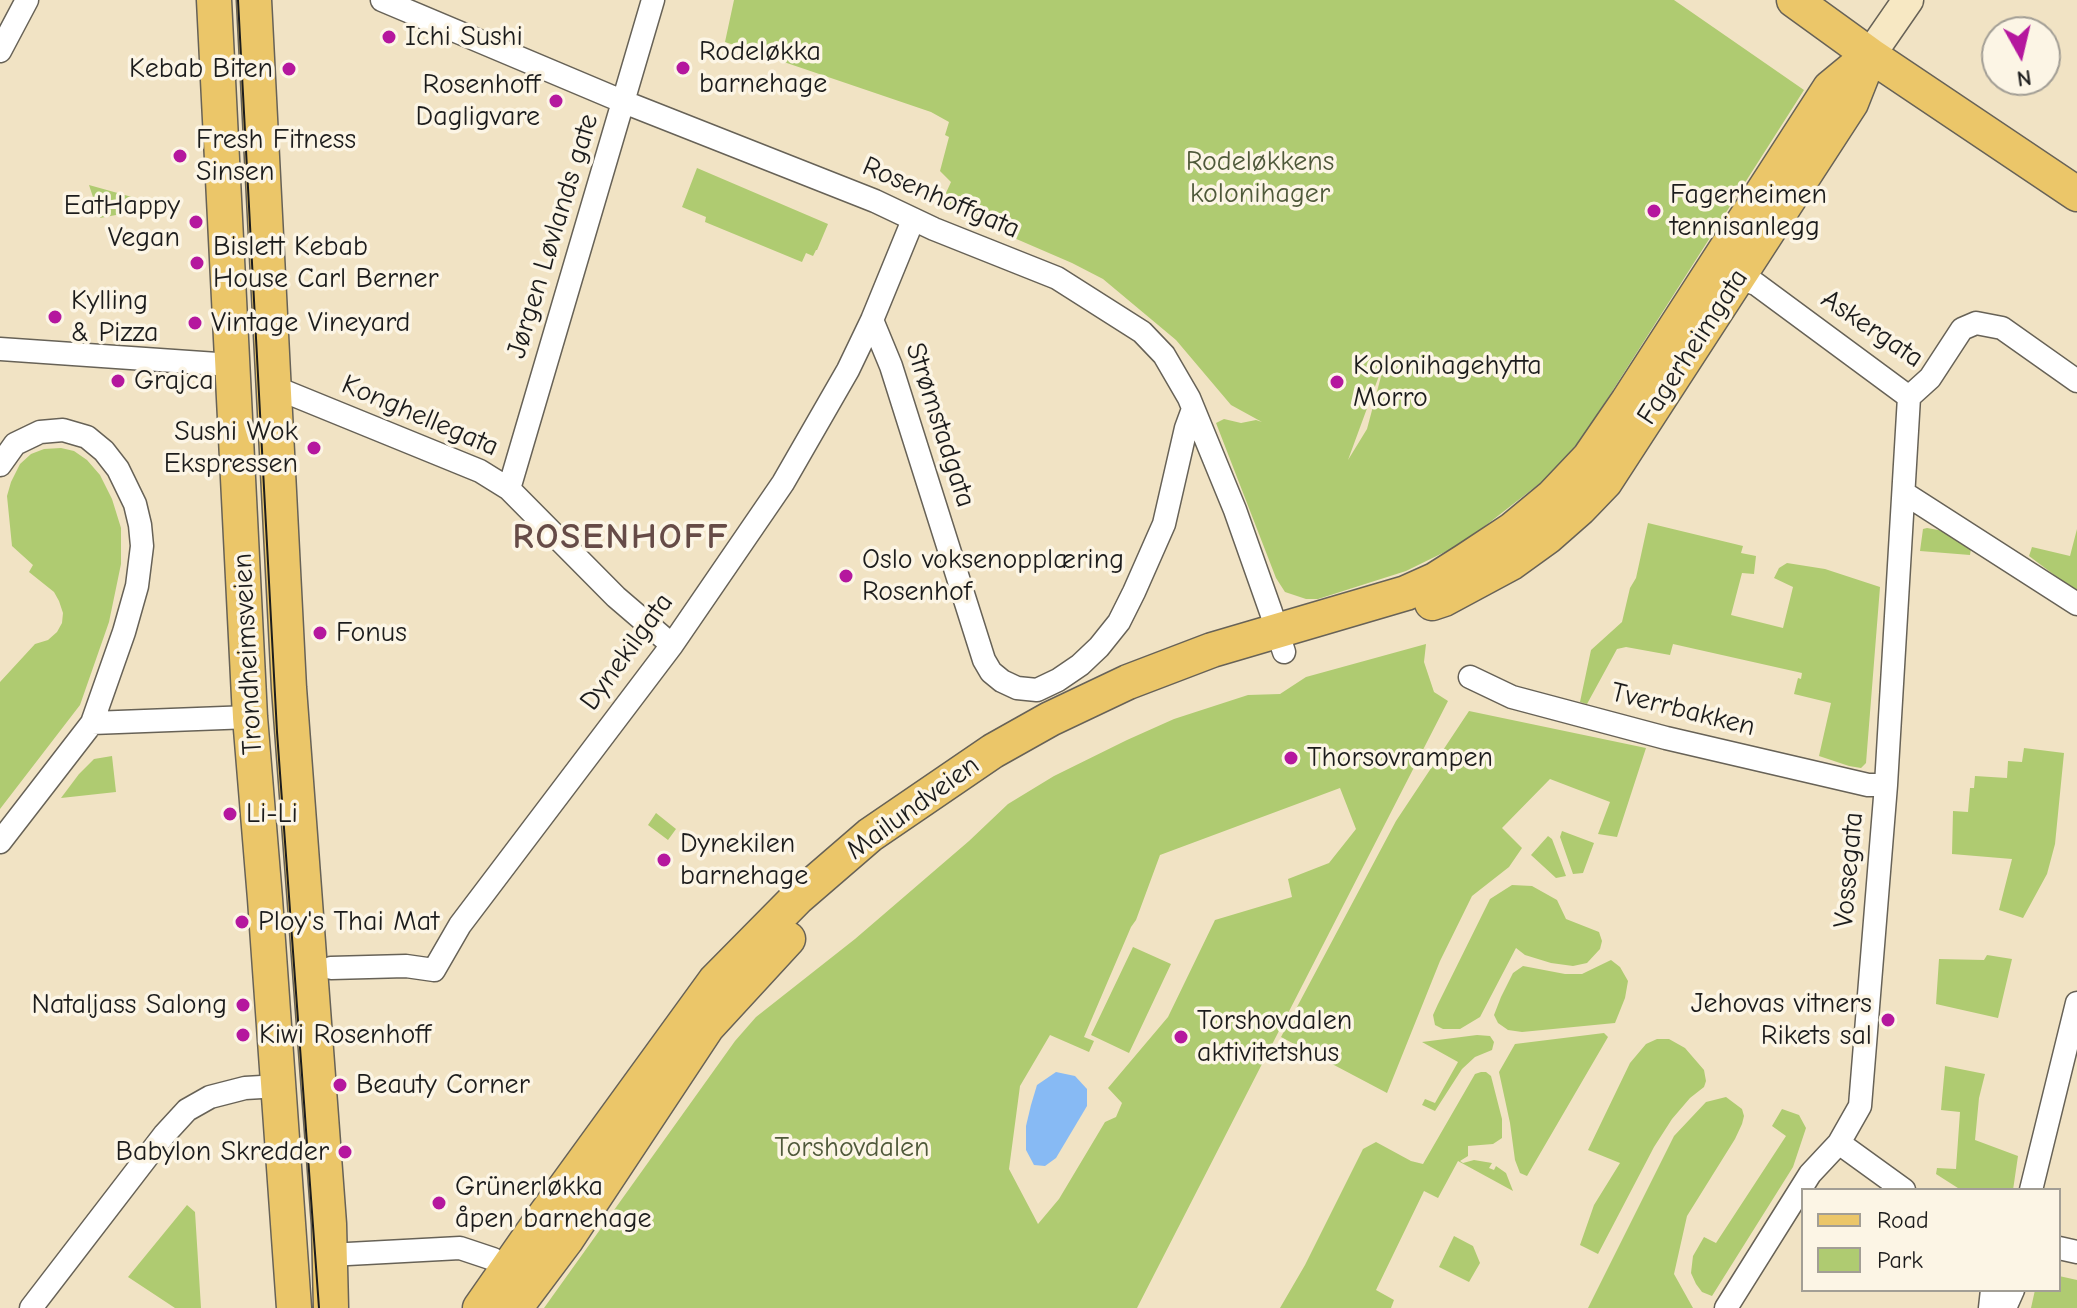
<!DOCTYPE html>
<meta charset="utf-8">
<style>
body{margin:0}
#map{position:relative;width:2077px;height:1308px;overflow:hidden;background:#f1e3c4;font-family:"Comic Neue",sans-serif}
canvas{display:block}
.legend{position:absolute;left:1801px;top:1188px;width:260px;height:104px;box-sizing:border-box;background:#fcf5e5;border:2px solid #a29e95;margin:0;padding:10px 14px;list-style:none;font-size:24px;color:#1c1c1c}
.legend li{display:flex;align-items:center;gap:16px;height:40px}
.legend b{width:40px;border:2px solid #a29e95}
.north{position:absolute;left:1981px;top:16px;width:80px;height:80px;box-sizing:border-box;background:#fcf5e5;border:2px solid #a29e95;border-radius:50%;rotate:172deg;font-size:22px;font-weight:700;line-height:32px;text-align:center;color:#1c1c1c}
.north::after{content:'';display:block;margin:auto;width:28px;height:36px;background:#b5179e;clip-path:polygon(50% 0,100% 100%,50% 72%,0 100%)}
</style>
<div id="map">
<canvas width="2077" height="1308"></canvas>
<ul class="legend">
<li><b style="height:10px;background:#ebc669"></b>Road</li>
<li><b style="height:22px;background:#afcb71"></b>Park</li>
</ul>
<div class="north">N</div>
</div>
<script>
const context = document.querySelector('canvas').getContext('2d');
context.lineJoin = 'round';
function fill(path, color) {
  context.fillStyle = color;
  context.fill(path, 'evenodd');
}
function shape(rows) {
  const path = new Path2D();
  for (const r of rows) {
    path.moveTo(r[0], r[1]);
    for (let i = 2; i < r.length; i += 2) path.lineTo(r[i], r[i + 1]);
  }
  return path;
}
function stroke(path, color, width, dash) {
  context.strokeStyle = color;
  context.lineWidth = width;
  context.lineCap = dash ? 'butt' : 'round';
  context.setLineDash(dash || []);
  context.stroke(path);
}
function drawText(font, color, halo, rows, align = 'center') {
  context.font = font + ' "Comic Neue",sans-serif';
  context.lineWidth = 7;
  context.setLineDash([]);
  context.textBaseline = 'middle';
  context.strokeStyle = halo;
  context.fillStyle = color;
  for (const [text, x, y, turn = 0] of rows) {
    context.save();
    context.translate(x, y);
    context.rotate((+turn || 0) * Math.PI / 180);
    context.textAlign = isNaN(turn) ? turn : align;
    if (halo) context.strokeText(text, 0, 0);
    context.fillText(text, 0, 0);
    context.restore();
  }
}
fill(shape([
 [734,0,1674,0,1804,90,1583,437,1548,477,1463,543,1406,571,1318,599,1306,599,1285,592,1276,578,1216,423,1224,419,1241,423,1256,420,1262,422,1231,405,1176,340,1103,279,1072,263,940,206,951,182,940,171,949,137,945,135,949,122,931,112,725,42],
 [1387,354,1367,429,1348,460],
 [697,168,828,224,817,250,816,250,813,256,806,253,802,262,797,260,705,222,706,217,682,207],
 [89,185,139,199,137,211,100,218],
 [61,448,74,451,87,460,100,475,112,499,121,528,121,564,109,622,80,705,0,809,0,682,35,644,48,640,57,632,62,623,63,613,59,601,54,592,29,572,33,565,12,546,7,496,11,482,20,464,31,454,44,449],
 [1648,523,1743,546,1741,553,1756,556,1754,574,1742,573,1731,615,1783,628,1793,587,1774,578,1779,568,1787,563,1825,569,1880,587,1866,763,1861,768,1849,766,1819,756,1831,703,1794,694,1798,678,1801,679,1802,673,1673,644,1670,655,1626,647,1617,649,1587,704,1580,702,1591,650,1622,622,1630,588,1636,578],
 [1927,528,1944,531,1971,548,1970,555,1920,551,1923,529],
 [2077,529,2077,592,2029,556,2032,547,2070,556],
 [1426,644,1424,662,1434,692,1448,701,1137,1308,544,1308,735,1041,756,1017,855,939,969,841,1008,804,1054,776,1127,740,1174,719,1248,695,1280,694,1306,677],
 [1340,788,1356,829,1329,863,1288,879,1292,897,1215,920,1168,1017,1108,1088,1122,1103,1116,1117,1105,1122,1059,1199,1038,1224,1009,1169,1020,1086,1050,1035,1089,1052,1094,1041,1084,1037,1131,927,1136,920,1160,855],
 [1469,711,1646,748,1617,837,1598,834,1610,802,1550,779,1502,828,1522,848,1509,867,1472,896,1440,961,1387,1093,1281,1037,1396,821],
 [2024,748,2064,753,2055,844,2047,874,2023,918,1999,910,2012,859,1952,854,1953,811,1968,812,1970,788,1974,788,1975,776,2007,778,2008,761,2022,762],
 [112,756,116,792,61,798,79,774,94,759],
 [656,813,676,829,668,840,648,825],
 [1562,831,1594,843,1583,873,1573,874,1560,837],
 [1548,836,1552,839,1566,876,1556,878,1531,855],
 [1512,885,1532,886,1557,900,1566,919,1599,932,1602,941,1600,949,1587,963,1573,966,1551,963,1525,955,1516,948,1480,1017,1460,1029,1443,1029,1435,1025,1433,1015,1438,1004,1490,899],
 [1133,947,1171,964,1129,1053,1091,1035],
 [1987,955,2012,959,1998,1018,1936,1004,1939,959,1984,960],
 [1611,960,1620,967,1628,981,1625,998,1615,1023,1522,1032,1508,1030,1498,1023,1494,1015,1501,997,1513,973,1523,966,1565,974,1582,974],
 [1604,1033,1608,1037,1527,1176,1520,1173,1515,1160,1510,1123,1499,1072,1515,1044],
 [1477,1035,1490,1036,1494,1042,1492,1050,1475,1057,1462,1069,1435,1111,1422,1105,1425,1099,1435,1103,1458,1062,1422,1042],
 [1657,1039,1669,1039,1685,1048,1704,1070,1706,1081,1704,1087,1690,1098,1672,1119,1654,1147,1598,1254,1580,1245,1594,1205,1620,1163,1588,1150,1630,1063,1646,1044],
 [1945,1066,1985,1074,1979,1098,1975,1140,2018,1156,2013,1190,1961,1190,1936,1174,1937,1168,1956,1169,1960,1112,1941,1110],
 [1481,1072,1486,1072,1491,1076,1502,1119,1502,1138,1493,1144,1468,1146,1468,1156,1460,1161,1463,1163,1474,1160,1492,1163,1489,1168,1494,1170,1496,1166,1506,1173,1513,1191,1458,1161,1438,1198,1424,1191,1376,1290,1394,1300,1391,1308,1280,1308,1305,1265,1363,1149,1376,1142,1411,1161,1423,1164,1475,1074],
 [1726,1097,1742,1109,1744,1116,1742,1124,1735,1139,1687,1216,1674,1274,1693,1308,1588,1308,1674,1136,1706,1102],
 [1782,1109,1799,1115,1806,1128,1793,1167,1712,1296,1702,1292,1696,1284,1691,1273,1693,1256,1704,1237,1716,1243,1786,1136,1772,1126],
 [187,1205,195,1212,201,1308,175,1308,128,1277],
 [1454,1236,1473,1246,1480,1263,1469,1282,1439,1267],
 [2059,1276,2077,1280,2077,1308,2031,1308,2035,1290,2059,1290]
]), '#afcb71');
fill(shape([
 [1056,1072,1075,1076,1087,1089,1087,1106,1056,1158,1045,1166,1034,1165,1026,1150,1026,1126,1031,1105,1037,1085]
]), '#87baf4');
const street = shape([
 [382,0,624,102,875,201,934,229,1057,278,1142,332,1164,355,1189,398,1235,510,1271,612,1284,652],
 [0,51,27,0],
 [1738,278,1756,284,1909,397,1930,378,1962,329,1976,323,2002,328,2077,381],
 [872,320,891,366,984,660,991,672,1002,681,1017,688,1037,690,1058,680,1080,665,1099,647,1119,622,1134,592,1164,524,1186,428,1193,409],
 [0,349,232,365],
 [274,387,480,471,509,489,616,597,672,645],
 [0,465,15,444,40,432,63,430,87,437,104,451,118,469,135,504,140,525,142,546,137,586,124,632,92,723,0,842],
 [509,489,653,0],
 [1904,493,2077,604],
 [1470,677,1512,697,1666,738,1868,785,1886,785],
 [92,723,250,717],
 [331,968,406,966,434,970,460,925,672,645,783,483,848,370,872,320,913,220],
 [1839,1143,1904,1190],
 [2031,1190,2077,1003],
 [2059,1248,2077,1252],
 [329,1255,460,1248,493,1259,516,1278],
 [31,1308,164,1135,187,1110,210,1097,245,1088,279,1086],
 [1726,1308,1810,1174,1839,1143,1860,1106,1886,785,1909,397],
 [1990,1308,1992,1290],
 [2005,1308,2013,1290]
]);
const secondary = shape([
 [1870,55,1908,0]
]);
const primary = shape([
 [214,0,250,717,265,899,294,1308],
 [254,0,289,688,329,1224,331,1308],
 [1794,0,1870,55,2077,194],
 [1432,603,1444,599,1511,563,1547,537,1580,508,1605,482,1851,103,1868,60],
 [480,1308,540,1222,715,981,797,898,870,835,993,751,1050,719,1128,682,1212,650,1406,593,1435,580,1465,561,1512,530,1553,496,1589,458,1628,401,1830,88,1870,55],
 [515,1308,566,1240,707,1027,788,939]
]);
stroke(street, '#676257', 25);
stroke(secondary, '#676257', 33);
stroke(primary, '#676257', 37);
stroke(street, '#fff', 22);
stroke(secondary, '#f7e8c3', 30);
stroke(primary, '#ebc669', 34);
stroke(shape([
 [238,0,277,732,319,1308]
]), '#1c1c1c', 2);
for (const [x, y, r, color] of [
 [389,37,8,"#b5179e"],
 [683,68,8,"#b5179e"],
 [289,69,8,"#b5179e"],
 [556,101,8,"#b5179e"],
 [180,156,8,"#b5179e"],
 [1654,211,8,"#b5179e"],
 [196,222,8,"#b5179e"],
 [197,263,8,"#b5179e"],
 [55,317,8,"#b5179e"],
 [195,323,8,"#b5179e"],
 [118,381,8,"#b5179e"],
 [1337,382,8,"#b5179e"],
 [314,448,8,"#b5179e"],
 [846,576,8,"#b5179e"],
 [320,633,8,"#b5179e"],
 [1291,758,8,"#b5179e"],
 [230,814,8,"#b5179e"],
 [664,860,8,"#b5179e"],
 [242,922,8,"#b5179e"],
 [243,1005,8,"#b5179e"],
 [1888,1020,8,"#b5179e"],
 [243,1035,8,"#b5179e"],
 [1181,1037,8,"#b5179e"],
 [340,1085,8,"#b5179e"],
 [345,1152,8,"#b5179e"],
 [439,1203,8,"#b5179e"]
]) {
  const dot = new Path2D();
  dot.arc(x, y, r, 0, 2 * Math.PI);
  context.fillStyle = color;
  context.fill(dot);
  stroke(dot, '#fcf5e5', 3);
}
drawText('28px', '#1c1c1c', '#fcf5e5', [
 ["Ichi Sushi",405,37],
 ["Rodeløkka",699,52],
 ["barnehage",699,84],
 ["Kebab Biten",273,69,"right"],
 ["Rosenhoff",540,85,"right"],
 ["Dagligvare",540,117,"right"],
 ["Fresh Fitness",196,140],
 ["Sinsen",196,172],
 ["Fagerheimen",1670,195],
 ["tennisanlegg",1670,227],
 ["EatHappy",180,206,"right"],
 ["Vegan",180,238,"right"],
 ["Bislett Kebab",213,247],
 ["House Carl Berner",213,279],
 ["Kylling",71,301],
 ["& Pizza",71,333],
 ["Vintage Vineyard",211,323],
 ["Kolonihagehytta",1353,366],
 ["Morro",1353,398],
 ["Grajca",134,381],
 ["Sushi Wok",298,432,"right"],
 ["Ekspressen",298,464,"right"],
 ["Oslo voksenopplæring",862,560],
 ["Rosenhof",862,592],
 ["Fonus",336,633],
 ["Thorsovrampen",1307,758],
 ["Li-Li",246,814],
 ["Dynekilen",680,844],
 ["barnehage",680,876],
 ["Ploy's Thai Mat",258,922],
 ["Jehovas vitners",1872,1004,"right"],
 ["Rikets sal",1872,1036,"right"],
 ["Nataljass Salong",227,1005,"right"],
 ["Torshovdalen",1197,1021],
 ["aktivitetshus",1197,1053],
 ["Kiwi Rosenhoff",259,1035],
 ["Beauty Corner",356,1085],
 ["Babylon Skredder",329,1152,"right"],
 ["Grünerløkka",455,1187],
 ["åpen barnehage",455,1219]
], 'left');
drawText('28px', '#4f593a', '#fcf5e5', [
 ["Rodeløkkens",1260,162],
 ["kolonihager",1260,194],
 ["Torshovdalen",852,1148]
]);
drawText('28px', '#1c1c1c', '#fcf5e5', [
 ["Rosenhoffgata",941,198,23],
 ["Jørgen Løvlands gate",553,236,-73],
 ["Askergata",1872,329,34],
 ["Fagerheimgata",1693,347,-57],
 ["Konghellegata",420,416,23],
 ["Strømstadgata",940,425,72],
 ["Dynekilgata",627,652,-54],
 ["Trondheimsveien",248,654,-93],
 ["Tverrbakken",1683,710,14],
 ["Mailundveien",913,808,-36],
 ["Vossegata",1849,870,-85]
]);
context.letterSpacing = '2px';
drawText('bold 36px', '#664b47', '#fcf5e5', [
 ["ROSENHOFF",621,538]
]);
context.letterSpacing = '0px';
</script>
